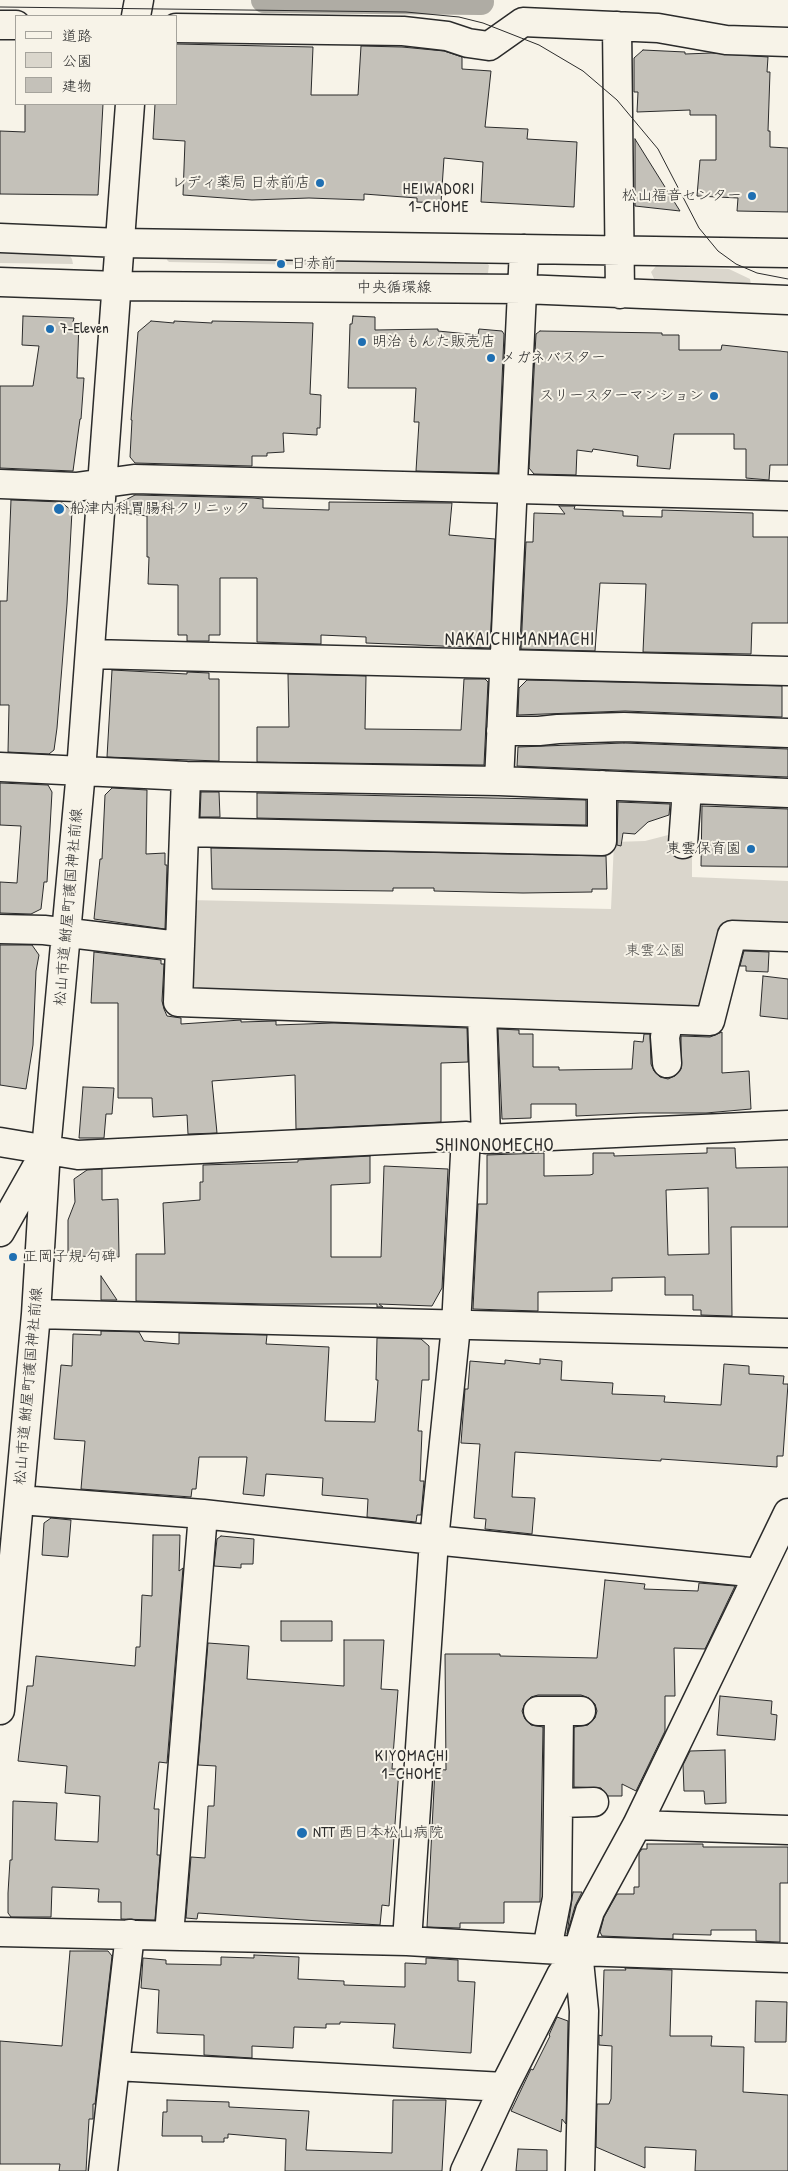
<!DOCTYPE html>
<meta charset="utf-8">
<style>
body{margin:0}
#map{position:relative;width:788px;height:2171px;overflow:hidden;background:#f7f3e8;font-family:"Patrick Hand","Klee One",sans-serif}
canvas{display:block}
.legend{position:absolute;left:15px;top:15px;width:162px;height:90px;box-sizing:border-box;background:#f7f3e8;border:1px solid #a5a39c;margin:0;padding:6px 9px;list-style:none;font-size:15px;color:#2b2b2b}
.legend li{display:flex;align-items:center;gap:10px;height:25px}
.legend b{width:25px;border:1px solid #a5a39c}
</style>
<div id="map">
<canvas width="788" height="2171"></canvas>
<ul class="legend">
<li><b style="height:6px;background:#f7f3e8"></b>道路</li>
<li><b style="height:14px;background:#dad6cc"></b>公園</li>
<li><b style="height:14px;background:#c4c1b9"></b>建物</li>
</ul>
</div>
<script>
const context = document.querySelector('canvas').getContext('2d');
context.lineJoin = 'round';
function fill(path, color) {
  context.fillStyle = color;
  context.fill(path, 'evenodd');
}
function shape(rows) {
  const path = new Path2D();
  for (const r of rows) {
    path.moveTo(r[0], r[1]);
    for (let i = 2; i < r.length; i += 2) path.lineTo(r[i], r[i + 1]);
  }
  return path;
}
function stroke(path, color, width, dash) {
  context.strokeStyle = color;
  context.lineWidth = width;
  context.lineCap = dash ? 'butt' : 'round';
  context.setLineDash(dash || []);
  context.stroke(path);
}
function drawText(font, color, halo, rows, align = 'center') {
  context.font = font + ' "Patrick Hand","Klee One",sans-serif';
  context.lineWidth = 4;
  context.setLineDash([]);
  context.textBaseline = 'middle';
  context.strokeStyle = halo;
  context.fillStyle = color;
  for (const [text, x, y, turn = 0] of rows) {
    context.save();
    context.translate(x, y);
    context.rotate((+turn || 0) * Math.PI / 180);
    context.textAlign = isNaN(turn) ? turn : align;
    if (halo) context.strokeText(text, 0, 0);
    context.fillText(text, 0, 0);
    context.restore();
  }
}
fill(shape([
 [0,253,68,254,72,259,73,264,0,263],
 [167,256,485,262,489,265,488,273,485,277,337,273,306,265,169,262,167,260],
 [656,266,729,269,750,279,751,284,656,283,651,272],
 [676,833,692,853,692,877,788,881,788,927,724,925,703,1014,187,994,188,900,611,909,614,842,645,841]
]), '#dad6cc');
stroke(shape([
 [264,0,481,2]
]), '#afaca4', 26);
const building = shape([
 [176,44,313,47,311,95,358,95,361,46,402,47,444,51,462,57,462,69,491,71,485,127,528,129,527,139,577,142,574,207,481,202,483,162,444,158,441,203,417,202,417,198,364,194,364,200,309,198,252,200,183,195,185,141,153,139,155,104,176,104,176,44],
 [643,50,685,52,685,54,712,53,768,57,767,72,770,72,768,131,770,131,770,147,788,148,788,212,737,211,738,198,697,196,700,160,716,160,716,115,690,115,690,110,637,112,638,92,634,92,634,58,643,50],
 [25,104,103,104,98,195,0,194,0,131,25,132,25,104],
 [635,139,680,211,635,206,635,139],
 [23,316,74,318,73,322,79,322,77,378,84,378,81,419,80,419,73,471,0,468,0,386,33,386,39,346,22,345,23,316],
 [353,316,375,317,375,330,438,329,438,331,478,335,479,329,502,331,504,334,498,473,416,471,419,422,414,422,416,388,348,388,350,324,352,324,353,316],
 [151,321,174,323,174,321,212,323,212,321,313,323,310,394,321,395,320,428,317,428,317,435,283,433,284,452,267,453,267,456,252,456,252,466,135,463,130,457,132,420,131,420,138,332,151,321],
 [540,331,662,333,662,335,679,335,679,350,721,350,722,345,788,352,788,465,770,465,769,480,746,478,746,449,734,449,734,434,674,434,670,469,637,466,638,456,593,449,592,452,577,450,576,475,534,474,529,468,536,334,540,331],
 [135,495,253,498,263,499,263,508,329,510,329,502,452,503,449,535,495,539,490,648,366,643,366,637,321,635,321,644,257,642,257,578,220,578,220,635,209,635,209,641,187,641,187,635,178,635,178,585,148,584,149,557,147,557,147,516,116,512,116,505,135,495],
 [11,500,61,502,72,511,67,604,57,728,54,750,49,754,8,752,9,705,0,705,0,601,7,601,11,500],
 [559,506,575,506,574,509,623,511,623,516,662,517,662,510,753,513,753,537,788,537,788,623,752,623,751,654,643,652,646,584,600,583,595,651,521,649,526,542,533,542,534,513,565,514,559,506],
 [112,670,187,674,187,672,209,673,209,679,219,679,219,761,107,757,112,670],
 [288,674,366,676,365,729,461,730,464,679,485,679,488,682,484,765,257,762,257,727,289,727,288,674],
 [527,680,782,686,782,717,625,711,518,715,519,688,527,680],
 [624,743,788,749,788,777,517,766,518,747,624,743],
 [0,783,48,785,52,792,47,882,44,882,41,909,31,914,0,913,0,882,17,883,21,826,0,825,0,783],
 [112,788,147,790,146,854,165,853,165,865,167,865,165,929,94,919,100,859,102,859,105,795,112,788],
 [201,792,219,792,220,817,200,817,201,792],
 [257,793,586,800,586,825,257,818,257,793],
 [618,802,670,804,669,815,648,822,635,834,623,833,621,846,617,845,618,802],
 [702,806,788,809,788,867,701,866,702,806],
 [211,848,606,856,607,889,592,889,592,892,523,893,434,891,434,888,393,888,393,891,212,889,211,848],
 [0,945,32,945,39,955,36,971,33,1045,26,1089,0,1085,0,945],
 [744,951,769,952,768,972,746,971,746,966,740,966,744,951],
 [94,952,161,960,161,964,164,964,162,1001,164,1009,167,1016,181,1018,181,1024,241,1020,241,1022,276,1021,276,1025,334,1023,467,1028,468,1062,441,1063,441,1122,296,1129,295,1075,212,1081,217,1133,188,1134,187,1115,153,1117,152,1098,118,1098,118,1003,91,1003,94,952],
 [763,976,788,979,788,1019,760,1016,763,976],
 [498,1029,519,1030,519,1034,533,1034,533,1067,559,1067,559,1070,632,1069,634,1041,643,1042,644,1034,650,1034,651,1064,654,1071,660,1077,668,1079,675,1076,681,1069,681,1036,710,1037,722,1032,722,1073,749,1071,751,1109,706,1113,641,1113,576,1116,576,1104,531,1104,531,1118,502,1119,498,1029],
 [83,1087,114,1088,112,1114,106,1114,104,1138,79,1138,83,1087],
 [707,1148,735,1148,736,1168,788,1167,788,1227,731,1227,732,1316,701,1315,701,1310,693,1310,693,1295,665,1295,665,1277,612,1278,612,1291,538,1292,538,1311,473,1309,478,1204,487,1204,487,1155,544,1153,544,1176,590,1175,593,1174,593,1153,614,1153,614,1156,707,1153,707,1148],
 [708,1188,709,1254,668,1255,666,1190,708,1188],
 [370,1156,370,1183,331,1185,331,1257,381,1257,384,1166,448,1169,442,1288,432,1306,379,1304,383,1307,377,1307,377,1304,269,1304,136,1301,136,1254,165,1254,163,1203,200,1200,200,1182,203,1182,203,1165,298,1162,298,1160,370,1156],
 [102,1169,102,1200,118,1199,119,1257,68,1256,68,1220,75,1202,74,1179,87,1170,102,1169],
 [101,1276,117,1300,101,1300,101,1276],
 [101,1331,139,1332,144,1341,179,1344,179,1333,267,1335,266,1344,329,1347,325,1421,375,1422,378,1380,376,1380,377,1338,421,1339,429,1346,429,1380,422,1380,418,1431,422,1431,420,1481,424,1481,421,1515,417,1515,416,1522,367,1517,368,1499,322,1495,323,1478,266,1474,264,1496,243,1494,247,1457,199,1457,196,1489,192,1489,191,1497,81,1489,85,1441,54,1439,61,1365,72,1366,73,1334,101,1335,101,1331],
 [540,1359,562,1361,561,1380,613,1383,612,1394,665,1396,664,1402,721,1405,724,1364,749,1366,749,1374,784,1376,783,1384,788,1384,783,1456,777,1456,777,1467,661,1459,661,1461,515,1452,512,1497,535,1498,532,1534,485,1529,486,1519,474,1518,480,1444,461,1443,465,1389,468,1389,470,1361,505,1364,505,1360,540,1364,540,1359],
 [51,1518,71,1520,68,1557,42,1555,44,1523,51,1518],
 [153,1535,180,1535,179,1571,183,1568,167,1763,159,1762,154,1809,159,1809,157,1855,160,1855,155,1920,121,1919,121,1902,98,1902,99,1889,52,1887,51,1917,11,1917,8,1913,8,1893,10,1860,12,1860,13,1801,57,1803,55,1840,98,1842,100,1796,65,1793,67,1766,18,1761,27,1686,33,1686,36,1656,135,1666,136,1647,140,1647,142,1595,152,1596,153,1535],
 [221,1536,254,1539,253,1564,241,1564,241,1568,214,1566,217,1539,221,1536],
 [605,1580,645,1584,644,1589,698,1591,699,1583,735,1586,705,1649,674,1648,675,1696,665,1696,665,1731,636,1791,622,1784,622,1796,608,1796,601,1788,574,1787,574,1727,588,1725,595,1718,597,1711,595,1704,589,1698,581,1695,538,1695,531,1697,525,1703,522,1711,525,1719,531,1725,543,1727,540,1902,504,1902,504,1923,460,1923,460,1928,427,1927,435,1769,446,1770,445,1654,500,1654,500,1656,597,1658,605,1580],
 [281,1621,332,1621,332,1641,281,1641,281,1621],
 [344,1640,384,1640,381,1689,398,1690,392,1769,399,1769,389,1906,382,1905,380,1925,198,1913,197,1919,186,1918,191,1857,205,1858,208,1806,214,1806,216,1766,198,1765,208,1643,249,1646,247,1679,344,1686,344,1640],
 [720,1696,772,1701,771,1714,777,1715,775,1740,717,1735,720,1696],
 [725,1750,726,1803,705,1804,704,1791,684,1791,683,1765,690,1751,725,1750],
 [647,1844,703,1844,703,1847,788,1847,788,1883,780,1883,780,1942,756,1941,756,1930,711,1930,711,1935,673,1934,673,1939,602,1936,600,1932,604,1917,617,1894,634,1894,634,1887,639,1887,639,1853,642,1849,647,1849,647,1844],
 [573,1892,582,1892,575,1906,567,1934,573,1892],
 [70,1951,108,1951,112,1956,95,2104,93,2104,93,2119,89,2119,86,2171,59,2171,60,2164,0,2164,0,2041,62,2046,70,1951],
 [254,1955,299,1957,298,1979,344,1981,344,1985,405,1987,405,1963,426,1964,426,1958,458,1960,458,1981,475,1982,471,2053,393,2048,395,2024,340,2022,340,2024,326,2024,326,2028,294,2027,293,2048,252,2046,252,2058,204,2055,204,2035,157,2033,159,1990,141,1988,143,1958,166,1960,166,1964,221,1965,221,1957,254,1958,254,1955],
 [625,1968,672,1970,670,2036,712,2036,711,2046,744,2047,743,2092,788,2095,788,2171,695,2171,696,2150,645,2147,645,2168,596,2147,597,2104,609,2104,611,2099,612,2046,599,2045,599,2035,602,2036,604,1970,626,1970,625,1968],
 [756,2001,787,2002,786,2042,755,2042,756,2001],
 [557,2017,568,2021,566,2124,562,2119,561,2132,511,2111,531,2069,533,2070,550,2036,549,2035,557,2017],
 [167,2100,229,2102,229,2107,309,2111,306,2150,392,2153,393,2100,446,2100,442,2171,285,2171,286,2139,228,2134,228,2138,224,2138,224,2142,202,2142,202,2136,162,2136,163,2112,167,2112,167,2100],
 [518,2149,547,2150,547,2171,516,2171,518,2149]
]);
fill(building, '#c4c1b9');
stroke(building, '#2b2b2b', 1);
const minor = shape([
 [136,16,139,0],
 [0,25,16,25],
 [617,26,620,294],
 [176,28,403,31,447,36,468,43,489,46,523,22,658,28,726,40,788,42],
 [0,238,120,243,788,253],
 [0,282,118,286,523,289,788,300],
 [0,484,76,487,134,479,788,496],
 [90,654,788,671],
 [501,731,539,731,558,729,624,727,788,733],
 [0,767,186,776,178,1002,710,1021,732,935,788,937],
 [186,776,499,781,788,793],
 [499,781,524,249],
 [184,832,602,841,602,785],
 [683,844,687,789],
 [0,929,44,930,179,946],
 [482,1013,486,1139],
 [667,1063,665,1037,669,1020],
 [0,1142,78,1155,466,1136,486,1139,788,1125],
 [0,1232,43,1156],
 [36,1314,788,1333],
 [20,1500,203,1514,434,1540,759,1573],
 [0,1710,36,1314,46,1150,81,771,130,104],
 [538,1711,581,1711],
 [558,1803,594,1802],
 [637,1825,788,1830],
 [0,1932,407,1941,578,1951,590,1911,637,1825,788,1513],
 [169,1935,203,1514],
 [407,1941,434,1540,456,1326,466,1136],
 [547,1949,557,1898,559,1711],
 [578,1951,584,2011,580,2171],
 [115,2066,504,2087],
 [103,2171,130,1934],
 [465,2171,504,2087,561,1975,578,1951,788,1958]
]);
stroke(minor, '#2b2b2b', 31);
stroke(minor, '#f7f3e8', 28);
stroke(shape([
 [0,7,406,12,459,17,483,23,539,45,583,71,617,100,658,149,699,228,718,251,736,264,757,273,788,279]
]), '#2b2b2b', 1);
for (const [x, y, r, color] of [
 [320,183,5,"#1f6fb2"],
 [752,196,5,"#1f6fb2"],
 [281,264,5,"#1f6fb2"],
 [50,329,5,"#1f6fb2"],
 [362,342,5,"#1f6fb2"],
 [491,358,5,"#1f6fb2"],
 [714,396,5,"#1f6fb2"],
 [59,509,6,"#1f6fb2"],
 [751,849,5,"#1f6fb2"],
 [13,1257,5,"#1f6fb2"],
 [302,1833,6,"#1f6fb2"]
]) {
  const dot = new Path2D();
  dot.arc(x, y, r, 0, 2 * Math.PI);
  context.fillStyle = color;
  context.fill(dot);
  stroke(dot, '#f7f3e8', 2);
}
drawText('15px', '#2b2b2b', '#f7f3e8', [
 ["レディ薬局 日赤前店",310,183,"right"],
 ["松山福音センター",742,196,"right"],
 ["日赤前",291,264],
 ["7-Eleven",60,329],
 ["明治 もんた販売店",372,342],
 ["メガネバスター",501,358],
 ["スリースターマンション",704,396,"right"],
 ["船津内科胃腸科クリニック",70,509],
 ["東雲保育園",741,849,"right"],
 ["正岡子規 句碑",23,1257],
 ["NTT 西日本松山病院",313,1833]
], 'left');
drawText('15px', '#2b2b2b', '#f7f3e8', [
 ["中央循環線",394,288],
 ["松山市道 鮒屋町護国神社前線",69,907,-85],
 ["松山市道 鮒屋町護国神社前線",29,1386,-85]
]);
drawText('15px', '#575653', '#f7f3e8', [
 ["東雲公園",655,951]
]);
context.letterSpacing = '1px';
drawText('16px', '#2b2b2b', '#f7f3e8', [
 ["HEIWADORI",439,190],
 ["1-CHOME",439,208],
 ["KIYOMACHI",412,1757],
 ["1-CHOME",412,1775]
]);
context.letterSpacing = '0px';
context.letterSpacing = '1px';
drawText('18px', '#2b2b2b', '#f7f3e8', [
 ["NAKAICHIMANMACHI",520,640],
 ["SHINONOMECHO",495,1146]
]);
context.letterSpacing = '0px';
</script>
